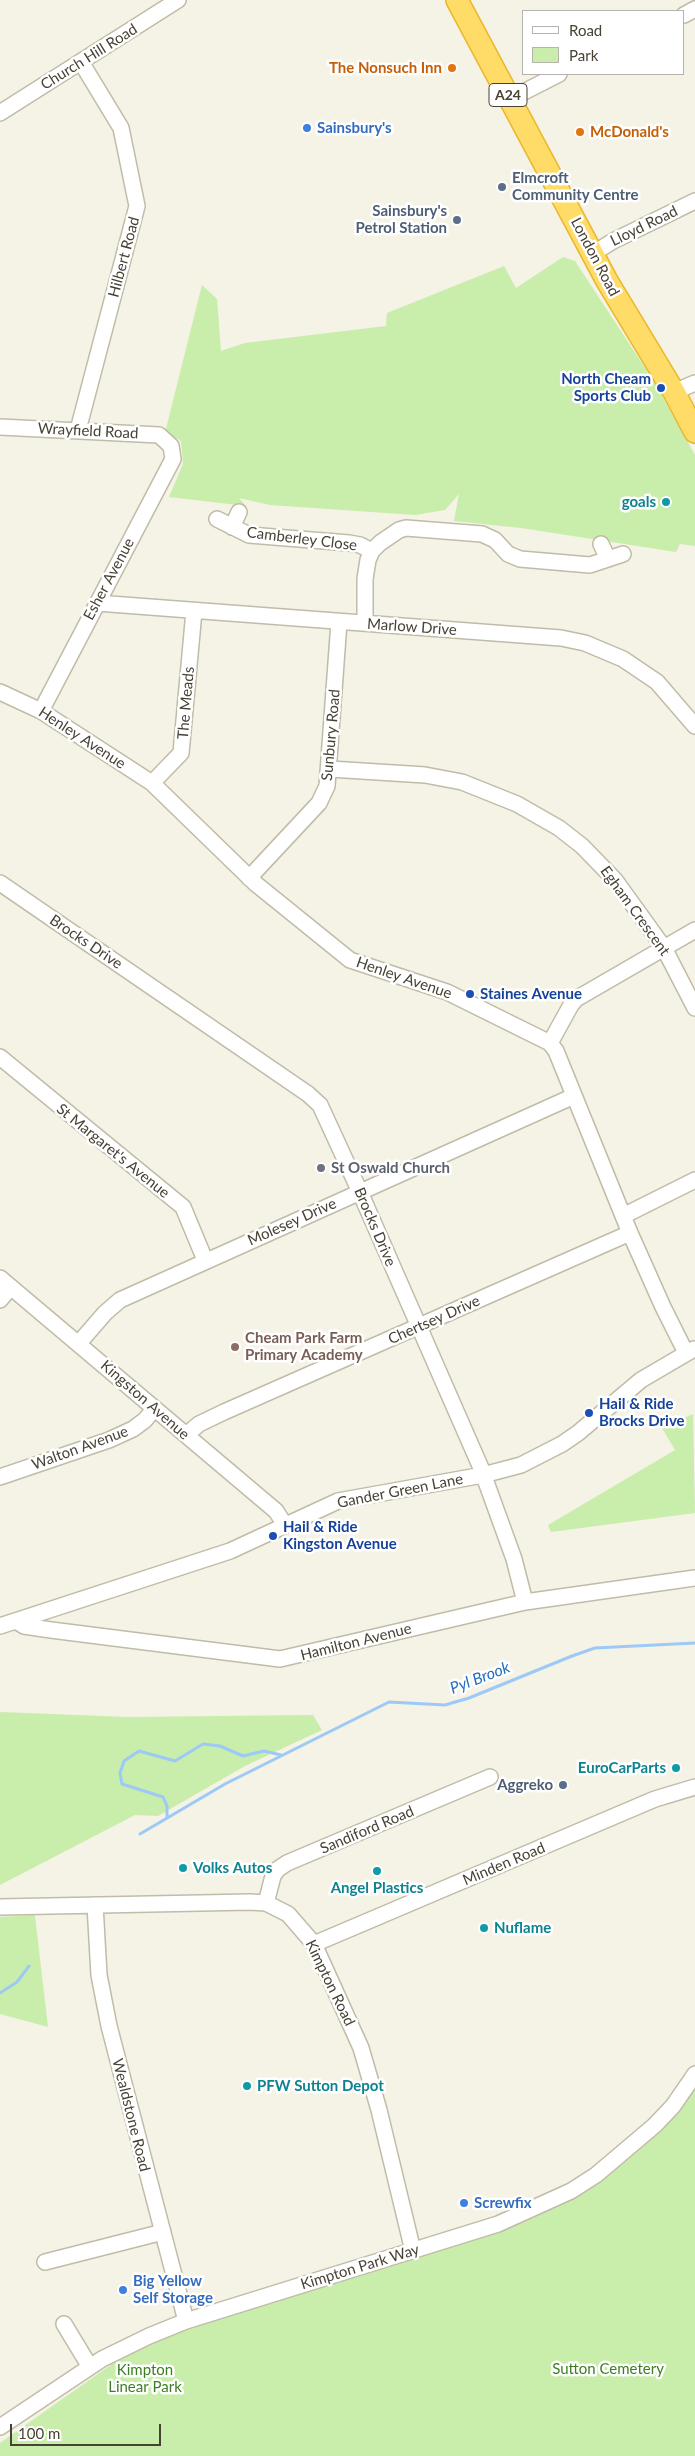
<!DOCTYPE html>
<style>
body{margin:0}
#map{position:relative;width:695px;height:2456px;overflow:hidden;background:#f5f2e6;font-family:Lato,sans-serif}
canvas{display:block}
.legend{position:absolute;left:522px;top:10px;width:162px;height:65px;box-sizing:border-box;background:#fff;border:1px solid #b6b3ae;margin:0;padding:6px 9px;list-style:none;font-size:15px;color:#484235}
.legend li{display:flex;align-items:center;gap:10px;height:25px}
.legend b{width:25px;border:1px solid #b6b3ae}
.scale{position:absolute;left:10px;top:2424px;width:151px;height:22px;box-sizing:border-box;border:2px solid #484235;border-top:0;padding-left:6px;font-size:15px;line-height:18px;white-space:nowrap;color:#484235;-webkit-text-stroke:4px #fff;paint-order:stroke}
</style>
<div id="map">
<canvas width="695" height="2456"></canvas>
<ul class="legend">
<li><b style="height:6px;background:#fff"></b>Road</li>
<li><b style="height:14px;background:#c9edab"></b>Park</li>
</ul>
<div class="scale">100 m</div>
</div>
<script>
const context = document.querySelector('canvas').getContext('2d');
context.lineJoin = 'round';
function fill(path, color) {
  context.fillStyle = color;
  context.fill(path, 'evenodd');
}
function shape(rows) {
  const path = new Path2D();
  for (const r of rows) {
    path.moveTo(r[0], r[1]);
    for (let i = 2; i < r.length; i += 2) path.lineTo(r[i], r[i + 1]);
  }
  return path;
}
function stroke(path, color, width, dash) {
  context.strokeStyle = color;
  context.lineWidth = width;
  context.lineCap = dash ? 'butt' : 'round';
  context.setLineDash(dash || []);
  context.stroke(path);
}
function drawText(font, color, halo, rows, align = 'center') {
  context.font = font + ' Lato,sans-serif';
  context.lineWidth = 5;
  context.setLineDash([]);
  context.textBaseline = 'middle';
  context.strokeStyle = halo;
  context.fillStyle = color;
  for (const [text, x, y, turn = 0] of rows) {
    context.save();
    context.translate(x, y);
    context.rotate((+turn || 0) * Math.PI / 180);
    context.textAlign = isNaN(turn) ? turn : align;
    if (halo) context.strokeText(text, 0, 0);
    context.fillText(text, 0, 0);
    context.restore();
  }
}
fill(shape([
 [563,257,575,261,655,383,695,455,695,546,680,544,676,552,521,528,454,521,459,494,445,510,415,515,270,505,239,498,246,506,169,497,183,464,181,441,166,432,166,429,202,285,217,299,221,351,245,343,386,326,387,313,504,266,516,288],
 [693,1414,695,1513,551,1532,548,1525,675,1450,662,1428],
 [0,1712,128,1717,313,1715,322,1730,245,1766,158,1816,135,1815,0,1885],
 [35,1915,35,1916,48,2027,0,2014,0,1917],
 [695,2083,695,2456,0,2456,0,2443,129,2352,207,2317,225,2318,237,2313,248,2303,498,2229,597,2181]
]), '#c9edab');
stroke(shape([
 [167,1818,167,1806,163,1797,122,1784,120,1773,124,1761,139,1751,175,1761,203,1744,220,1746,243,1756,264,1751,281,1755],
 [140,1834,225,1784,389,1702,445,1705,469,1698,572,1656,595,1648,695,1643],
 [0,1993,17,1982,29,1966]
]), '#9dc9f7', 3);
const minor = shape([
 [684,15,695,9],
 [510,99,559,74],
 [0,113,178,0],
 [594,253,613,241,695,201],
 [674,392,695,383],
 [0,427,159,435,171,446,173,459,41,711],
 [78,430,137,206,121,128,81,62],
 [217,519,249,535,349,543,360,545,372,551],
 [232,527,239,512],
 [601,544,608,559],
 [97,603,561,638,585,643,623,659,657,682,695,726],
 [365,623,365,579,368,560,372,551,380,543,399,530,406,528,482,534,495,540,508,554,520,559,590,565,623,554],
 [0,692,41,711,152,783,256,884,350,960,447,992,550,1043,556,1051,630,1233,663,1307,686,1353],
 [330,769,425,775,462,782,517,804,559,828,582,846,615,880,664,948,695,1008],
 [152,783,181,753,194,611],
 [249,878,319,803,327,786,339,622],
 [0,883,308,1094,320,1105,360,1192,481,1468,514,1559,525,1602],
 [550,1043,571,1005,576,999,695,930],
 [0,1057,183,1207,205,1260],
 [623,1216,695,1180],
 [0,1278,276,1511,285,1525],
 [0,1300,11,1287],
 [79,1343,105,1313,120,1300,574,1096],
 [186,1435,199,1424,224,1412,630,1233],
 [0,1477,109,1440,133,1429,145,1420,154,1409],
 [16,1621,24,1626,51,1630,280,1659,525,1602,695,1578],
 [0,1626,230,1551,338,1501,483,1475,521,1465,562,1444,578,1433,641,1380,694,1349],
 [266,1903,273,1876,278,1869,287,1863,490,1777],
 [95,1905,99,1975,109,2026,186,2321],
 [0,1907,250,1902,266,1903,288,1914,314,1944,361,2048,379,2110,413,2251],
 [314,1944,655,1799,695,1787],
 [45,2262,163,2232],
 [64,2324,90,2367],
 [0,2427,102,2359,149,2336,186,2321,498,2224,571,2191,596,2175,655,2125,673,2106,695,2074]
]);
const highway = shape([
 [457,0,607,281,674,392,695,432]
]);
stroke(minor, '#c1bba8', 18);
stroke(highway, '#ebb72a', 24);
stroke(minor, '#fff', 15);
stroke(highway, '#ffdc67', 21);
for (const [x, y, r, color] of [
 [452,68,5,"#e8710a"],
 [307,128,5,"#3f7fe0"],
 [580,132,5,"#e8710a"],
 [502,187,5,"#5c6f8a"],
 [457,220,5,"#5c6f8a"],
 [661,388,5,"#1a4fb4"],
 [666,502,5,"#0f9aa8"],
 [470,994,5,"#1a4fb4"],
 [321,1168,5,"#6b7280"],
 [235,1347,5,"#8d6e63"],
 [589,1413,5,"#1a4fb4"],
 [273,1536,5,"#1a4fb4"],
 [676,1768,5,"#0f9aa8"],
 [563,1785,5,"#5c6f8a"],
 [183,1868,5,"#0f9aa8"],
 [377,1871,5,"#0f9aa8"],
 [484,1928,5,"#0f9aa8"],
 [247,2086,5,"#0f9aa8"],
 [464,2203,5,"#3f7fe0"],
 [123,2290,5,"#3f7fe0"]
]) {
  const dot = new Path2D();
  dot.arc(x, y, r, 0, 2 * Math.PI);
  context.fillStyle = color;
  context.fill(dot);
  stroke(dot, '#fff', 2);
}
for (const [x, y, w] of [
 [508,95,38]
]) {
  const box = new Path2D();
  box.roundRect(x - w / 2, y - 11.5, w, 23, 4);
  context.fillStyle = '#fff';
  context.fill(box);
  stroke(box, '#484235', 1);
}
drawText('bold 14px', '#484235', null, [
 ["A24",508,95]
]);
drawText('15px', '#484235', '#fff', [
 ["Church Hill Road",89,57,-32],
 ["Lloyd Road",644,226,-26],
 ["Hilbert Road",124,257,-75],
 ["London Road",595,257,62],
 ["Wrayfield Road",88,431,3],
 ["Camberley Close",302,539,7],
 ["Esher Avenue",109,579,-62],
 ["Marlow Drive",412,627,4],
 ["The Meads",186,703,-85],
 ["Sunbury Road",331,735,-85],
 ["Henley Avenue",82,738,33],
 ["Egham Crescent",635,911,54],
 ["Brocks Drive",86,942,34],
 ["Henley Avenue",404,978,19],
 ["St Margaret's Avenue",113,1151,39],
 ["Molesey Drive",292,1222,-24],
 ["Brocks Drive",375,1227,67],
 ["Chertsey Drive",434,1320,-24],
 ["Kingston Avenue",145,1400,41],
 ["Walton Avenue",80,1448,-20],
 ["Gander Green Lane",400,1491,-11],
 ["Hamilton Avenue",356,1642,-14],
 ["Sandiford Road",367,1830,-23],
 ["Minden Road",504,1864,-23],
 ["Kimpton Road",330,1983,64],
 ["Wealdstone Road",131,2115,76],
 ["Kimpton Park Way",360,2267,-17]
]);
drawText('bold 15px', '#c56008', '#fff', [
 ["The Nonsuch Inn",442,68],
 ["McDonald's",590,132,"left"]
], 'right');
drawText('bold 15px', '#366cbe', '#fff', [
 ["Sainsbury's",317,128],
 ["Screwfix",474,2203],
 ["Big Yellow",133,2281],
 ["Self Storage",133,2298]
], 'left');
drawText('bold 15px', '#4e5e75', '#fff', [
 ["Elmcroft",512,178,"left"],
 ["Community Centre",512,195,"left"],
 ["Sainsbury's",447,211],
 ["Petrol Station",447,228],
 ["Aggreko",553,1785]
], 'right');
drawText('bold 15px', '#164399', '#fff', [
 ["North Cheam",651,379,"right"],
 ["Sports Club",651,396,"right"],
 ["Staines Avenue",480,994],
 ["Hail & Ride",599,1404],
 ["Brocks Drive",599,1421],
 ["Hail & Ride",283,1527],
 ["Kingston Avenue",283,1544]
], 'left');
drawText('bold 15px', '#0d838f', '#fff', [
 ["goals",656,502,"right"],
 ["EuroCarParts",666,1768,"right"],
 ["Volks Autos",193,1868],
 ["Angel Plastics",377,1888,"center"],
 ["Nuflame",494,1928],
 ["PFW Sutton Depot",257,2086]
], 'left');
drawText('bold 15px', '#5b616d', '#fff', [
 ["St Oswald Church",331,1168]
], 'left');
drawText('bold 15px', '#785e54', '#fff', [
 ["Cheam Park Farm",245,1338],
 ["Primary Academy",245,1355]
], 'left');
drawText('15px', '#3c7f22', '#fff', [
 ["Sutton Cemetery",608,2369],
 ["Kimpton",145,2370],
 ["Linear Park",145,2387]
]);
drawText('italic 16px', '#246dbe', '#fff', [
 ["Pyl Brook",480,1678,-21]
]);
</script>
